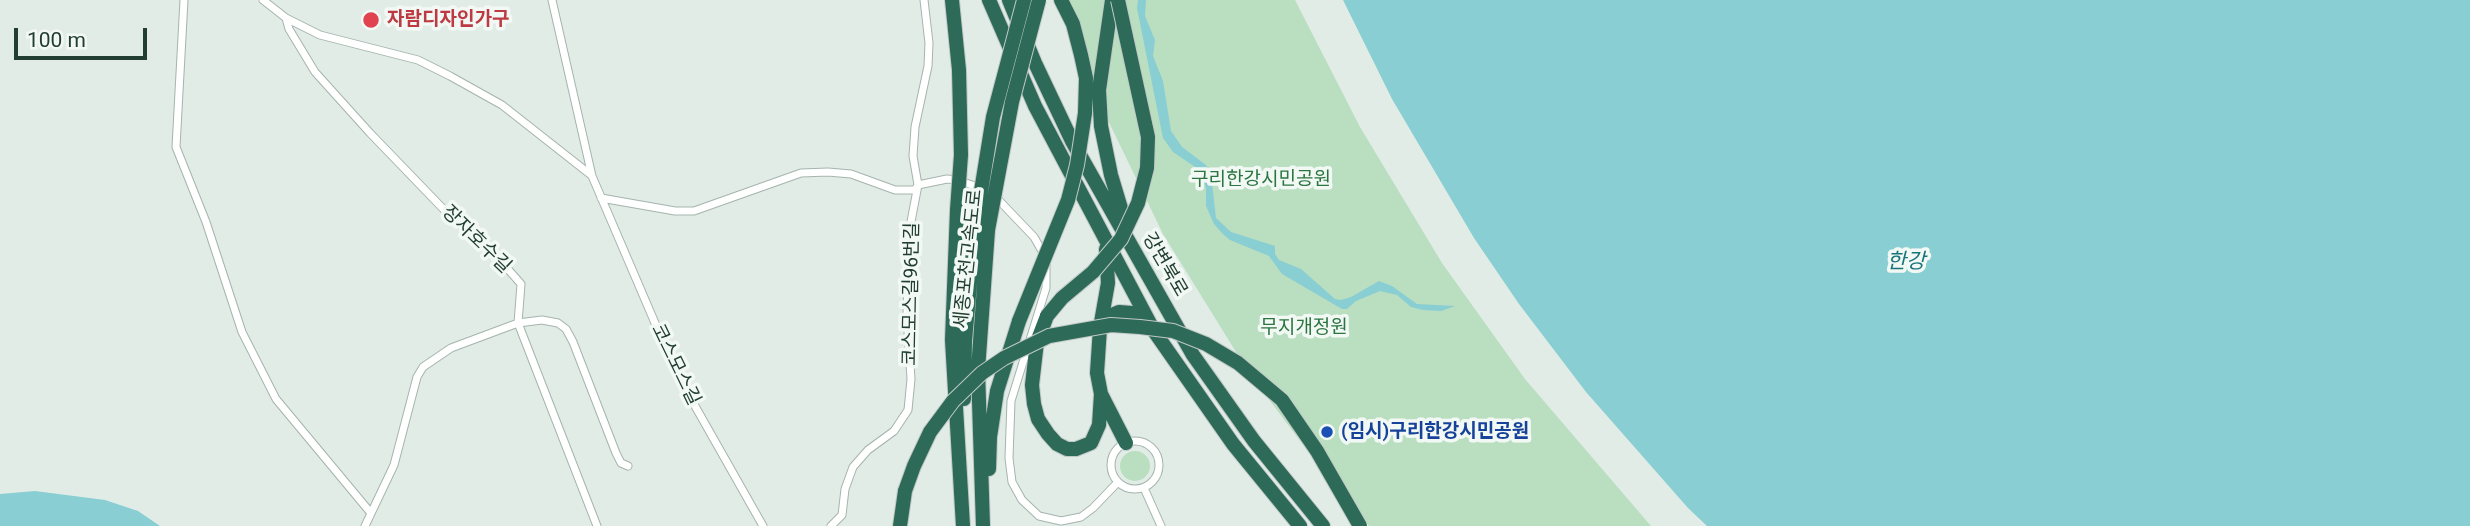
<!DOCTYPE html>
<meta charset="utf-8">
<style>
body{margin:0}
#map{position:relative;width:2470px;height:526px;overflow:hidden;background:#e2ece7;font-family:Roboto,sans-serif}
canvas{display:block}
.scale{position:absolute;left:14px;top:28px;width:133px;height:32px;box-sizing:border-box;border:4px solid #223e33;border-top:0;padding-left:9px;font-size:21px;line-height:24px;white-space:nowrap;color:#223e33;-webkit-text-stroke:5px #f2f9f5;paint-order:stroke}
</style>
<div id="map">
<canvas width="2470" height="526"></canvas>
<div class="scale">100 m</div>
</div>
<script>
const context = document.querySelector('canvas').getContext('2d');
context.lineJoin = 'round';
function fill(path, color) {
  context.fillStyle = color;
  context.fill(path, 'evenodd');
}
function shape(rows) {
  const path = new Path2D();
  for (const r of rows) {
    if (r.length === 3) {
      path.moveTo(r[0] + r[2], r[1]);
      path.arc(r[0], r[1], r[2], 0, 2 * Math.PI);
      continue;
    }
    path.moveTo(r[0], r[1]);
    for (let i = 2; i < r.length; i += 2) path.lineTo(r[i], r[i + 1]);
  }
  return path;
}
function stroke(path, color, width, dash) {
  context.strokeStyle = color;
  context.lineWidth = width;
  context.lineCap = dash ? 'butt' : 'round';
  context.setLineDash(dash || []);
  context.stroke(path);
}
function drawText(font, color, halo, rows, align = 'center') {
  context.font = font + ' Roboto,"Noto Sans KR",sans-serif';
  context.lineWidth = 7;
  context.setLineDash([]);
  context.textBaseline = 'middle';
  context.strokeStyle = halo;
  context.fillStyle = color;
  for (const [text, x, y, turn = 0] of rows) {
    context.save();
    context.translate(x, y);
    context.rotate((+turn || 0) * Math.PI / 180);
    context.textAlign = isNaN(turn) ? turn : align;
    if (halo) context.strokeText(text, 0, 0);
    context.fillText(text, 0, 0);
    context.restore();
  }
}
fill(shape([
 [1065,0,1295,0,1360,127,1442,263,1525,379,1651,526,1369,526,1334,486,1249,373,1163,234,1089,81],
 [1135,466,15]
]), '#badec0');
fill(shape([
 [1138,0,1146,0,1145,16,1155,40,1153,56,1163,81,1171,131,1182,147,1206,165,1211,175,1216,218,1231,232,1275,246,1275,254,1279,260,1301,269,1335,299,1341,300,1351,297,1379,281,1392,286,1417,304,1455,306,1441,311,1423,310,1411,307,1397,295,1380,291,1356,301,1347,309,1342,309,1282,274,1269,256,1230,240,1223,234,1214,224,1206,206,1206,188,1201,171,1173,152,1163,138,1137,8],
 [1343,0,2470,0,2470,526,1707,526,1688,508,1586,392,1519,304,1474,238,1392,99],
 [35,491,105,500,138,511,160,526,0,526,0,494]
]), '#89ced2');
const street = shape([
 [184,0,176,147,206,222,242,332,276,399,370,512],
 [263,0,286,18,320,35,418,60,450,76,502,105,591,175],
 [552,0,592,176,661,337,695,406,763,526],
 [286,18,289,29,315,72,370,133,452,218,492,251,521,284,518,323,451,348,423,367,417,377,394,465,365,526],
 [601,198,675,211,694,211,801,173,828,172,851,174,895,190,915,190,918,185,947,179,957,180,990,191,1034,237,1046,258,1046,288,1011,401,1009,458,1012,482,1022,500,1039,516,1061,521,1081,517,1093,508,1118,482],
 [1135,465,24],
 [1144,488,1161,526],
 [597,526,518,323,542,320,558,323,566,329,573,342,616,453,621,463,628,466],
 [831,526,842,515,845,489,853,467,868,450,894,431,908,410,911,379,907,315,909,232,918,185,913,156,915,127,928,66,929,43,924,0]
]);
const highway = shape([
 [952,0,959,70,961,155],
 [989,0,1035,106,1154,331,1233,444,1300,526],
 [1009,0,1035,63,1072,141,1193,355,1254,441,1323,526],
 [1061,0,1073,24,1081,55,1086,78,1085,113],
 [1112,0,1099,90,1101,126,1111,175,1126,225],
 [957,210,952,340,963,526],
 [1106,249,1108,283,1100,328,1097,373,1101,394,1126,443],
 [1047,316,1037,342,1032,385,1034,404,1038,419,1048,434,1057,444,1067,449,1076,449,1091,443,1099,425,1101,394],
 [1101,327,1110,316,1119,312,1132,313,1148,324],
 [964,399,965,341,975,228],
 [989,469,990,437,997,391,1019,321],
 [900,526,905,491],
 [983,526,978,370,988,230]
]);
stroke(street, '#a5b4ad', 9);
stroke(highway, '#c1c9c6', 16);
stroke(street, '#fff', 7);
stroke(highway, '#2d6a58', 14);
const highwayBridge = shape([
 [957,210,961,155],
 [975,228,993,117,1024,0],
 [988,230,1012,102,1039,0],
 [1047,316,1062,298,1093,272,1121,239,1138,203,1147,168,1148,137,1118,0],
 [1019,321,1068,200,1077,165,1085,113],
 [905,491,914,466,930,432,953,401,982,373,1004,358,1049,336,1111,325,1140,327,1173,331,1206,344,1238,363,1282,400,1317,451,1360,526]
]);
stroke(highwayBridge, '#c1c9c6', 16, []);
stroke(highwayBridge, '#2d6a58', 14);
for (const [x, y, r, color] of [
 [371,20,9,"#e0444e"],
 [1327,432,7,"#1a4fb4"]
]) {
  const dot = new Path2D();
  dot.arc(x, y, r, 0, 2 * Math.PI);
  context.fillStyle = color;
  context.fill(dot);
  stroke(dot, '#f2f9f5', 2.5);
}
drawText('bold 19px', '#be3a42', '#f2f9f5', [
 ["자람디자인가구",387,20]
], 'left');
drawText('19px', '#2b7540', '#f2f9f5', [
 ["구리한강시민공원",1261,180],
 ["무지개정원",1304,328]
]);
drawText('19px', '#223e33', '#f2f9f5', [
 ["장자호수길",476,240,44],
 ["세종포천고속도로",969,259,-84],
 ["강변북로",1164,265,60],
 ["코스모스길96번길",912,294,-89],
 ["코스모스길",675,365,64]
]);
drawText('bold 19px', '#164399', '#f2f9f5', [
 ["(임시)구리한강시민공원",1341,432]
], 'left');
drawText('italic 21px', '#1a747b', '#f2f9f5', [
 ["한강",1906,263]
]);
</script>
